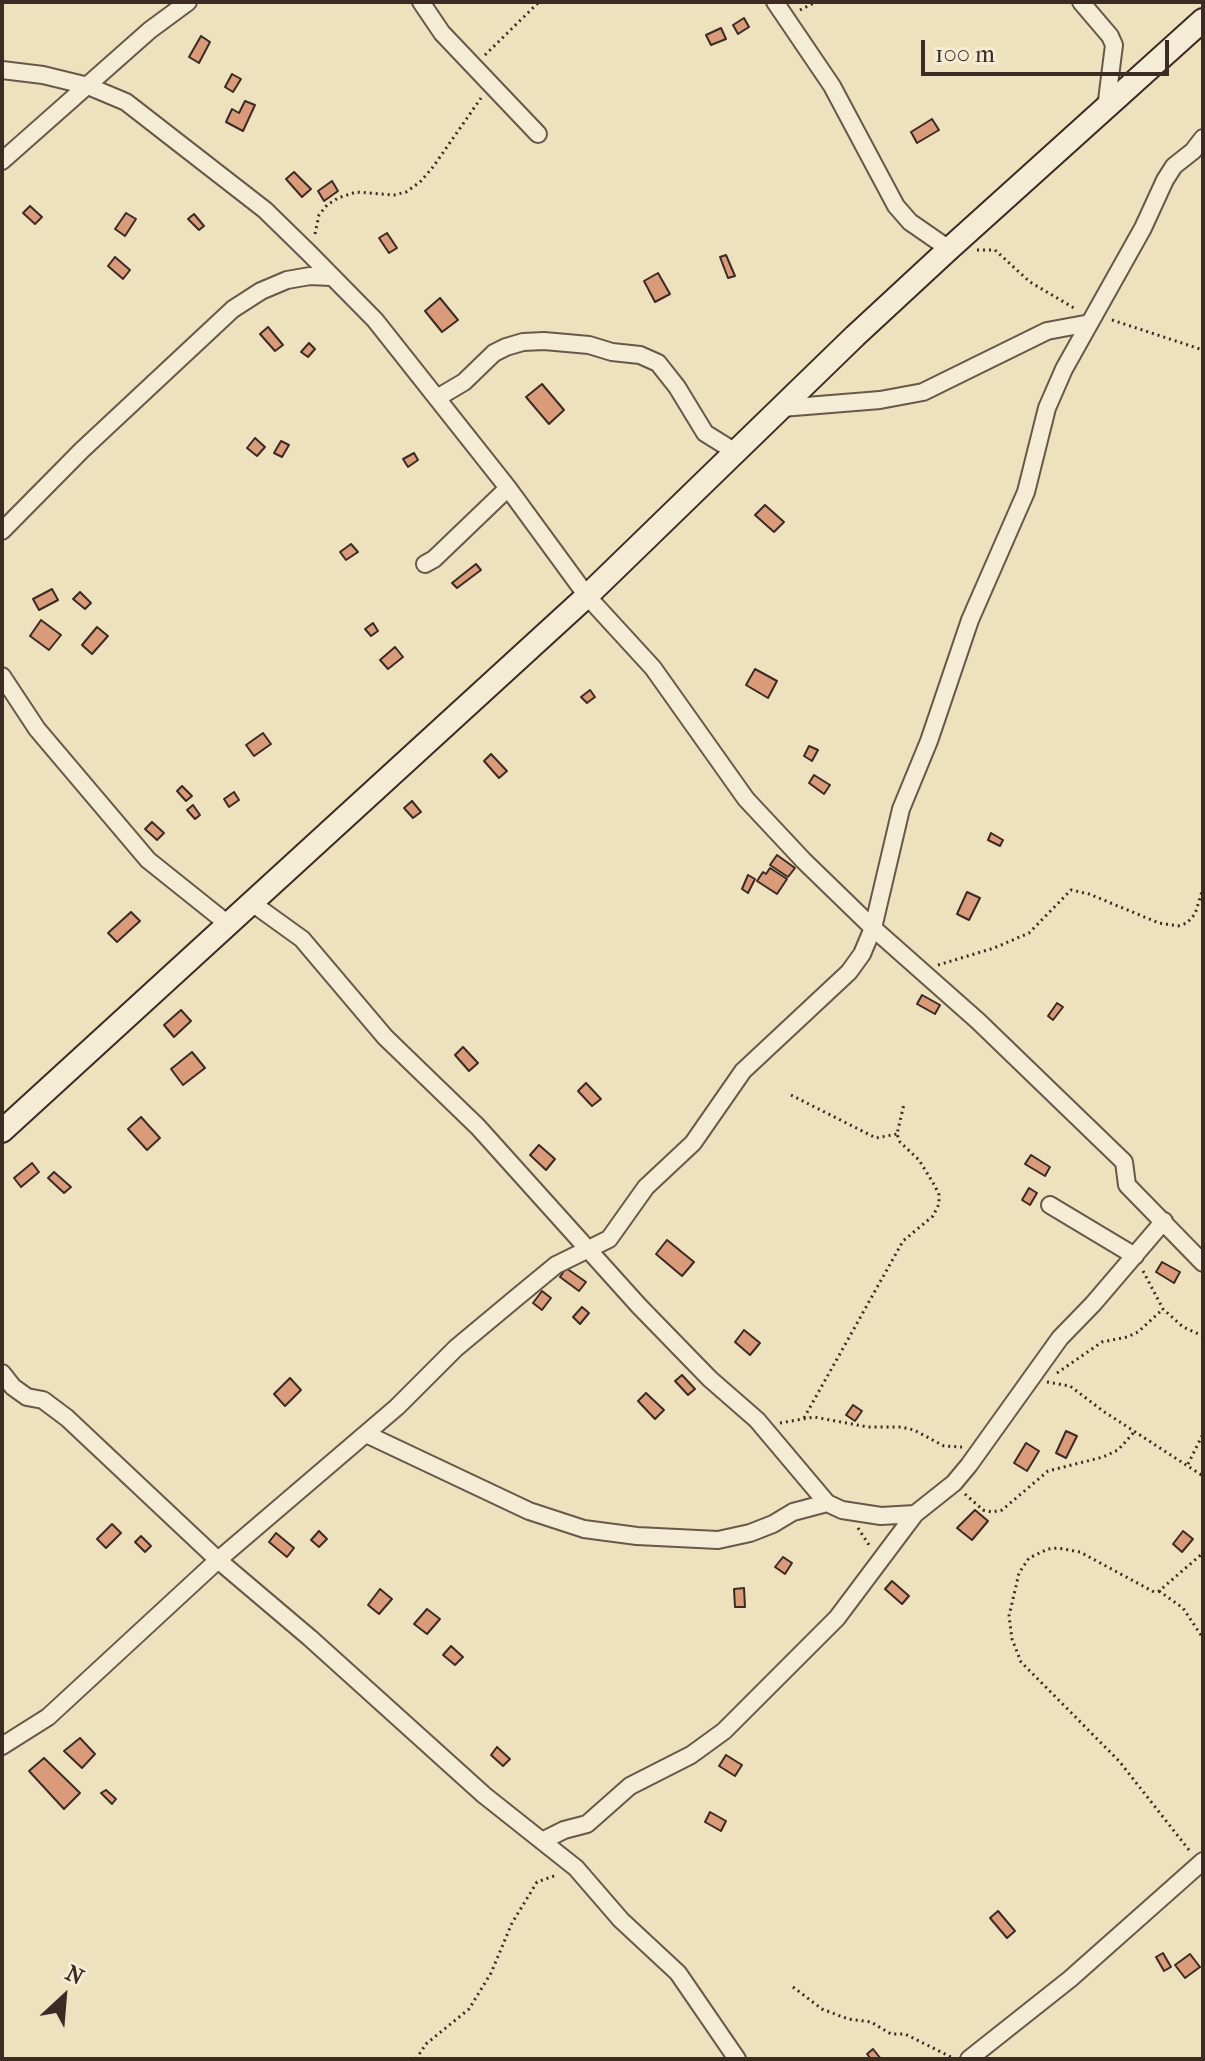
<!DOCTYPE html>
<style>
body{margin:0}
#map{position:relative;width:1205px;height:2061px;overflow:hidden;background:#eee1bd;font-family:"IM FELL French Canon",serif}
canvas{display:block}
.frame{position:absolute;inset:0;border:4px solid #3c2b24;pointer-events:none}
.north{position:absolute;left:24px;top:1957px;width:80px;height:80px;-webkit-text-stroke:6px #f4ecd4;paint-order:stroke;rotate:26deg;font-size:22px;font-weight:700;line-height:32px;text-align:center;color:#3c2b24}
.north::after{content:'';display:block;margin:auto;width:28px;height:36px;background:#3c2b24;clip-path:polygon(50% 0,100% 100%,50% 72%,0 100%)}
.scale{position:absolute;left:921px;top:40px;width:248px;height:36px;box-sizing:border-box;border:4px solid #3c2b24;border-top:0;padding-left:10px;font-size:24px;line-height:28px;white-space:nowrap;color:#3c2b24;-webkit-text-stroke:6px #f4ecd4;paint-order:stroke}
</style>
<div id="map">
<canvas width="1205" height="2061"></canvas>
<div class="frame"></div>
<div class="north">N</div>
<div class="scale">100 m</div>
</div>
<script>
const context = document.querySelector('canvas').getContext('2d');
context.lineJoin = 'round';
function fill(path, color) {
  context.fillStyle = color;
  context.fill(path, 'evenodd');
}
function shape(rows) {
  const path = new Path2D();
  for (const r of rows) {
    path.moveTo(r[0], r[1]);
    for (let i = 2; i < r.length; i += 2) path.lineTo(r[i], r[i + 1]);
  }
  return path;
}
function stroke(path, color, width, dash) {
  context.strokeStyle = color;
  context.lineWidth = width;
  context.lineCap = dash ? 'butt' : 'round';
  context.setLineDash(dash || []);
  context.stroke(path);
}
const building = shape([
 [744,18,749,27,738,34,733,25,744,18],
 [721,28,726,39,711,45,706,35,721,28],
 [201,36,210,42,199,63,189,57,201,36],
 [232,74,241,79,233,92,225,87,232,74],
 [245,101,255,105,243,131,226,122,232,109,239,113,245,101],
 [932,119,939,130,917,143,911,132,932,119],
 [294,172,311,189,302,197,286,179,294,172],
 [332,181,338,191,324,201,318,191,332,181],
 [30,206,42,217,35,224,23,213,30,206],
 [126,213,136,219,125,236,115,229,126,213],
 [194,214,204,226,199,230,188,219,194,214],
 [387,233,397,248,389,253,379,238,387,233],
 [726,255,735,276,728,278,720,257,726,255],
 [115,257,130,270,123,279,108,266,115,257],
 [658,273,670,294,655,302,644,281,658,273],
 [440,298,458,320,442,332,425,311,440,298],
 [268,327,283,345,275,351,260,334,268,327],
 [309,343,315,349,308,357,301,352,309,343],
 [542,384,564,410,549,424,526,397,542,384],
 [255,438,265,447,257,456,247,448,255,438],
 [281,441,289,445,282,457,274,453,281,441],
 [414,453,418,460,408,467,403,459,414,453],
 [765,505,784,522,774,532,755,515,765,505],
 [351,544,358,552,346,560,340,552,351,544],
 [476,564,481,570,457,588,452,583,476,564],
 [52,589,58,600,39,610,33,599,52,589],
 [80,592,91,603,85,609,73,599,80,592],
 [41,620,61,635,49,650,30,636,41,620],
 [373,623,378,631,371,636,365,629,373,623],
 [97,627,108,636,92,654,82,645,97,627],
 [395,647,403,657,388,669,380,660,395,647],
 [755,669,777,681,768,698,746,685,755,669],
 [590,690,595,697,587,703,581,697,590,690],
 [263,733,271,744,254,756,246,745,263,733],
 [809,746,818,750,812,761,804,756,809,746],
 [491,754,507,771,499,778,484,761,491,754],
 [814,775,830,785,824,794,809,783,814,775],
 [182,786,192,796,186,801,177,791,182,786],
 [234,792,239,800,229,807,224,799,234,792],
 [412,801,421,812,413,818,404,808,412,801],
 [193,805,200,815,195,819,187,810,193,805],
 [152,822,164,833,157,840,145,829,152,822],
 [991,833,1003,840,1000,846,988,840,991,833],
 [777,855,795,868,788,877,770,865,777,855],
 [770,868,787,879,777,894,757,881,763,872,766,874,770,868],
 [748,875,755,879,748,893,742,889,748,875],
 [967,892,980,898,969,920,957,914,967,892],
 [131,912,140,921,117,942,108,933,131,912],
 [922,995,940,1005,935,1014,917,1004,922,995],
 [1057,1003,1063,1007,1053,1020,1048,1016,1057,1003],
 [181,1010,191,1021,174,1037,164,1025,181,1010],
 [463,1047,478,1063,469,1071,455,1055,463,1047],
 [192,1052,205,1068,183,1085,171,1069,192,1052],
 [586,1083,601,1099,592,1106,578,1091,586,1083],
 [141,1117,160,1138,147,1150,128,1129,141,1117],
 [539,1145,555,1159,546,1170,530,1155,539,1145],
 [1031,1155,1050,1167,1045,1176,1025,1164,1031,1155],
 [32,1163,39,1172,21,1187,14,1178,32,1163],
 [54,1172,71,1187,64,1193,48,1178,54,1172],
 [1029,1188,1037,1193,1030,1205,1022,1200,1029,1188],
 [667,1240,694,1262,682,1276,656,1254,667,1240],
 [1162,1262,1180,1272,1174,1283,1156,1272,1162,1262],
 [566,1268,586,1282,579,1291,560,1277,566,1268],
 [542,1291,551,1298,542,1310,533,1303,542,1291],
 [582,1307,589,1313,580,1324,573,1317,582,1307],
 [744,1330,760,1343,750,1355,735,1342,744,1330],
 [682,1375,695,1389,688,1395,675,1381,682,1375],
 [290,1378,301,1390,285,1406,274,1394,290,1378],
 [646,1393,664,1410,655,1419,638,1401,646,1393],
 [853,1405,862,1411,855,1421,846,1415,853,1405],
 [1066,1431,1077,1436,1066,1458,1056,1453,1066,1431],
 [1026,1443,1039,1451,1027,1471,1014,1463,1026,1443],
 [975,1510,988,1521,972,1540,957,1528,975,1510],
 [112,1524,121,1533,106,1548,97,1539,112,1524],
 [319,1531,327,1539,319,1547,311,1540,319,1531],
 [1183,1531,1193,1539,1182,1552,1173,1544,1183,1531],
 [276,1533,294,1548,287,1557,269,1542,276,1533],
 [141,1536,151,1546,145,1552,135,1542,141,1536],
 [783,1557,792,1563,785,1574,775,1567,783,1557],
 [892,1581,909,1596,902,1604,885,1589,892,1581],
 [744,1588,745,1607,735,1607,734,1589,744,1588],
 [380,1589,392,1599,379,1614,368,1605,380,1589],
 [427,1609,440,1619,427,1634,414,1624,427,1609],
 [451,1646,463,1657,455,1665,443,1655,451,1646],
 [80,1738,95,1754,82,1768,64,1751,80,1738],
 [497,1747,510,1759,503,1766,491,1755,497,1747],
 [726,1755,742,1765,735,1776,719,1766,726,1755],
 [44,1758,80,1793,64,1809,29,1771,44,1758],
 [106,1790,116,1799,112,1804,101,1793,106,1790],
 [710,1812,726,1821,721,1831,705,1822,710,1812],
 [998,1911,1015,1931,1007,1938,990,1918,998,1911],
 [1163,1953,1171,1967,1164,1971,1156,1957,1163,1953],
 [1190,1954,1200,1967,1185,1978,1175,1965,1190,1954],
 [873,2049,881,2059,871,2059,867,2054,873,2049]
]);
fill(building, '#da9b7b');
stroke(building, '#3c2b24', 2);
const minor = shape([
 [421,2,442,33,538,134],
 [775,2,832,86,896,206,910,222,949,249],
 [1081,2,1110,36,1114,45,1106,108],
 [2,70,43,75,88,86,126,102,265,210,309,253,375,320,508,488,587,596,653,668,746,799,804,861,873,928,978,1021,1124,1162,1127,1185,1203,1263],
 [2,161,150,30,188,2],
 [437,398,464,382,494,353,506,347,523,342,544,341,589,345,612,352,640,355,658,363,677,387,705,433,737,453],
 [782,408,880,400,923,392,1047,331,1090,323],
 [2,531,82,450,233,309,261,291,287,280,310,276,331,277],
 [425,564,434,559,508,488],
 [2,676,37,729,148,860,228,924],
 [252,903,302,939,385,1037,478,1127,639,1306,710,1379,757,1420,827,1503,842,1510,881,1516,915,1514,954,1483,969,1465,1060,1338,1093,1304,1164,1221],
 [1050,1205,1135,1256],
 [2,1373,13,1387,27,1397,43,1400,67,1418,218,1560,48,1717,2,1746],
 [366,1434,529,1511,584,1529,637,1536,718,1540,750,1533,773,1524,793,1512,827,1503],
 [542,1841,564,1830,587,1824,630,1786,691,1755,724,1731,837,1618,915,1514],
 [737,2059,678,1973,621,1920,576,1868,484,1795,310,1638,218,1560,397,1407,456,1348,516,1298,556,1265,609,1239,646,1187,693,1143,743,1071,849,972,862,954,873,928,901,809,929,741,970,620,1026,492,1047,408,1064,369,1143,228,1165,180,1174,166,1193,151,1203,138],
 [969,2059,1070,1979,1203,1861]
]);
const secondary = shape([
 [2,1131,587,596,855,336,949,249,1203,20]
]);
stroke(minor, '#68584a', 20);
stroke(secondary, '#3c2b24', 26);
stroke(shape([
 [800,10,816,2],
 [485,55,539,2],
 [315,234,319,215,327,205,338,198,356,192,394,195,406,192,420,182,433,167,481,98],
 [977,250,995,250,1030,282,1074,308],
 [1112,320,1203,350],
 [938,965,994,948,1029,933,1071,890,1089,894,1159,923,1178,926,1187,923,1195,914,1203,888],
 [791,1095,876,1138,897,1134],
 [1143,1271,1163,1309,1183,1327,1203,1336],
 [1057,1373,1102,1342,1127,1337,1138,1332,1163,1309],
 [1047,1382,1070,1386,1103,1411,1203,1476],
 [804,1418,903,1241,933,1216,939,1204,939,1195,935,1186,919,1160,900,1142,897,1134,904,1104],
 [780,1423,814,1417,868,1427,901,1427,914,1430,944,1446,962,1447],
 [1188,1464,1203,1434],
 [965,1494,983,1510,992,1512,1002,1510,1048,1471,1103,1457,1118,1450,1135,1431],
 [858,1528,871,1548],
 [1159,1591,1183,1608,1203,1638],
 [1189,1850,1119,1761,1021,1662,1012,1639,1009,1616,1019,1573,1029,1558,1048,1549,1058,1548,1080,1552,1154,1592,1159,1591,1203,1553],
 [793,1987,822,2009,848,2019,871,2022,891,2034,905,2034,955,2059],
 [416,2059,426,2044,469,2009,491,1973,512,1923,537,1882,557,1875]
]), '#3c2b24', 3, [2, 4]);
stroke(minor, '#f4ecd4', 16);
stroke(secondary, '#f4ecd4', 22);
</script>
